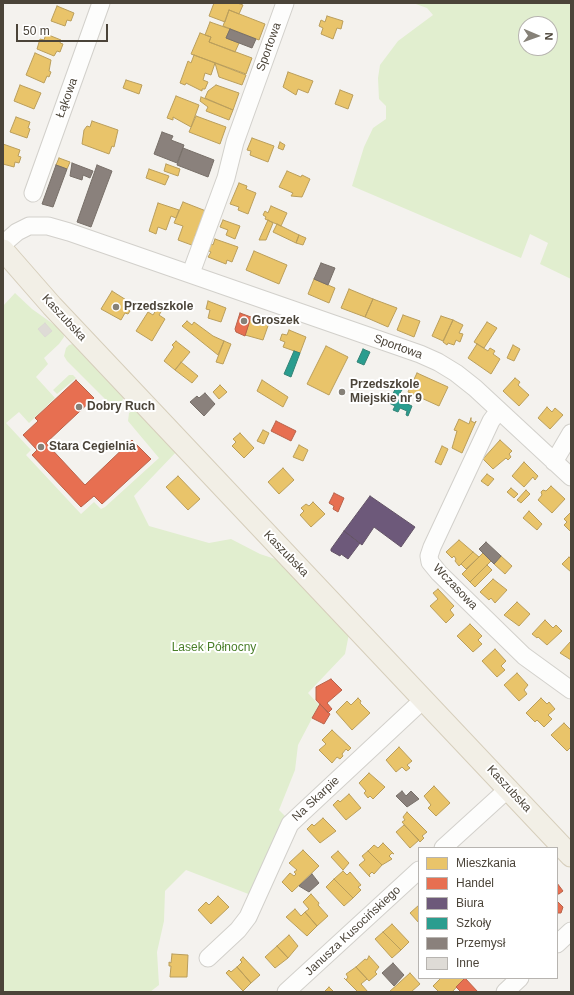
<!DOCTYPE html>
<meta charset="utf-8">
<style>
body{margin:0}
#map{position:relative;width:574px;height:995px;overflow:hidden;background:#f4f2ee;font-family:Arial,sans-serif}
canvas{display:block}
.frame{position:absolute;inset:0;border:4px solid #4b4439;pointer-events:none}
.legend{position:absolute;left:418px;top:847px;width:140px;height:132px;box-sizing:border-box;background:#fff;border:1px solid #b7b4b0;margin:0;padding:5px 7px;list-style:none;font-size:12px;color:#4b4439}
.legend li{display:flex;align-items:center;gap:8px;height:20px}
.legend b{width:20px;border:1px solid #b7b4b0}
.north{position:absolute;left:518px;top:16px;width:40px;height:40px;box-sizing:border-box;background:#fff;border:1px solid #b7b4b0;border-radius:50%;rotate:92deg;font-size:11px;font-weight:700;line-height:16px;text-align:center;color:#4b4439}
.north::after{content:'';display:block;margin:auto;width:14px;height:18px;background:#868178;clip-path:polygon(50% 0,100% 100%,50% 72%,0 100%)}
.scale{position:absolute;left:16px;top:24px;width:92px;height:18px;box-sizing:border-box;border:2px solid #4b4439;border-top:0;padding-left:5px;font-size:12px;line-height:14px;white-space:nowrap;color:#4b4439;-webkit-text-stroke:3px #fff;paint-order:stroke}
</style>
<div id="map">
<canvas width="574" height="995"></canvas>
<div class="frame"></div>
<ul class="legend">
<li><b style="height:11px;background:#e9c46a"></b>Mieszkania</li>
<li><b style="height:11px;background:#e76f51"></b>Handel</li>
<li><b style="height:11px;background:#6d597a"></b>Biura</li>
<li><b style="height:11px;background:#2a9d8f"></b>Szkoły</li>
<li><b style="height:11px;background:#8a817c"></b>Przemysł</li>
<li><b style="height:11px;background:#dedbd6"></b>Inne</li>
</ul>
<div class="north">N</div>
<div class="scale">50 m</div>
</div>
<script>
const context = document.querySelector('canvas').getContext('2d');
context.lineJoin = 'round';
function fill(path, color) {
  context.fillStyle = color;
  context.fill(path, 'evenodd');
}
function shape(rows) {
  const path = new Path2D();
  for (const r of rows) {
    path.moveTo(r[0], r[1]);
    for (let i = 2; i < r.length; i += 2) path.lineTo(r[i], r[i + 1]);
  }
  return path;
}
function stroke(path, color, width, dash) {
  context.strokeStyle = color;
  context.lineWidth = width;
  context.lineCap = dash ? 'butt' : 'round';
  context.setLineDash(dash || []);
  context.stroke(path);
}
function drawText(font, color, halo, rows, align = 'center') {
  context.font = font + ' Arial,sans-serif';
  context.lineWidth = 4;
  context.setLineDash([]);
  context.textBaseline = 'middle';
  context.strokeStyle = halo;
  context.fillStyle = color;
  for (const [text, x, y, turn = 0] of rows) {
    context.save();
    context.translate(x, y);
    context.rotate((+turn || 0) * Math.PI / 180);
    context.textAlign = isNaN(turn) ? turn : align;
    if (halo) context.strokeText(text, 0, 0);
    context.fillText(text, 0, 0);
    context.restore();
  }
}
fill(shape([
 [413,3,571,3,571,279,540,264,548,243,530,234,521,258,352,186,364,147,373,128,386,119,386,106,379,99,378,78,380,65,398,41,433,15,427,8],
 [526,24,550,24,550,48,526,48],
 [15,293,32,309,63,331,64,337,59,344,44,358,48,364,36,377,55,398,29,423,19,412,6,423,31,450,26,455,81,514,94,502,101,509,105,507,159,458,128,421,129,413,135,409,178,450,134,496,149,526,209,543,231,539,260,554,275,559,349,634,345,654,308,693,319,705,298,745,295,770,279,810,287,818,251,895,186,870,165,891,164,921,157,952,159,985,150,992,3,992,3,306],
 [76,343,124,397,121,403,113,405,109,403,67,361,64,356,66,348,69,345],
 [69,375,73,375,76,378,57,394,53,390]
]), '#e1eecf');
const homes = shape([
 [214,3,237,3,243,5,239,14,229,10,225,22,209,16,214,3],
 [57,6,74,13,71,21,67,20,65,26,51,21,57,6],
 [229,10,265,24,259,40,223,26,229,10],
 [327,16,343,21,341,29,337,28,333,39,321,34,323,28,319,26,321,20,325,22,327,16],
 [210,22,230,29,226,38,239,43,235,52,209,42,211,37,205,35,210,22],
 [200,33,211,37,209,42,252,58,246,74,191,54,200,33],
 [46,34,61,40,60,43,63,44,60,52,57,51,54,56,37,49,40,39,44,40,46,34],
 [35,53,51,60,49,71,51,72,49,77,47,76,44,83,26,75,35,53],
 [194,55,215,63,211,75,205,73,203,80,208,82,205,89,202,89,202,91,186,83,185,85,180,83,188,61,191,63,194,55],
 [215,63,246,75,242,85,219,77,215,63],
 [288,72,313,81,308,93,298,89,296,95,283,87,288,72],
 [126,80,142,85,139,94,123,88,126,80],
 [20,85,41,93,34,109,14,101,20,85],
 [216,85,239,93,233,110,205,98,208,91,216,85],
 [340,90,353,95,348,109,335,104,340,90],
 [176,96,199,105,191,127,173,117,173,120,167,118,176,96],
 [201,97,233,110,229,120,206,111,208,107,200,101,201,97],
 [196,116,226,127,220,144,189,132,196,116],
 [16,117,30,122,28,128,30,129,27,138,10,132,16,117],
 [92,121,118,130,114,147,112,146,109,154,82,144,84,130,87,126,90,127,92,121],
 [252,138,274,146,268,162,250,155,251,151,247,150,252,138],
 [280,142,285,145,283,150,278,148,280,142],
 [3,144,20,150,18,156,21,157,19,163,15,162,14,167,3,164,3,144],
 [59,158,70,162,67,169,56,165,59,158],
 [166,164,180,169,178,176,164,171,166,164],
 [149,169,169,176,165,185,146,178,149,169],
 [287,171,301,177,302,175,310,179,302,197,291,196,293,193,279,187,287,171],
 [239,183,247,186,246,189,256,193,248,214,238,210,239,207,230,204,239,183],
 [183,202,206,211,195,236,197,237,197,247,178,240,183,226,174,223,183,202],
 [158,203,179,210,176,218,171,216,166,230,158,227,156,234,149,231,158,203],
 [271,206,287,213,281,226,265,219,266,217,263,215,265,211,268,213,271,206],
 [223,220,240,226,235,239,226,235,228,230,220,227,223,220],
 [268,220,273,223,266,240,259,240,268,220],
 [277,224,299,235,296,243,273,232,277,224],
 [299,235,306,238,303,245,296,243,299,235],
 [215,239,238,247,232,262,227,260,226,264,208,257,211,252,207,250,210,243,213,245,215,239],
 [254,251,287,265,279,284,246,270,254,251],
 [314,279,335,288,329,303,308,294,314,279],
 [349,289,373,299,365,317,341,308,349,289],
 [112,291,131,303,127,309,130,311,128,314,125,313,121,320,101,309,112,291],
 [373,299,397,308,388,327,365,317,373,299],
 [208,301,226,308,221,322,208,318,210,310,206,309,208,301],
 [161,302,166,304,159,315,165,319,152,341,136,331,148,312,153,315,161,302],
 [403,315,420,321,414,337,397,330,403,315],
 [259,316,264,318,263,321,269,323,263,340,245,335,251,317,258,319,259,316],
 [441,316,453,320,443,341,432,336,441,316],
 [453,320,463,325,459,333,463,334,460,342,456,340,454,345,448,343,447,345,443,342,453,320],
 [187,321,192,325,194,322,213,336,224,341,218,355,182,326,187,321],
 [487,322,497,328,484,348,474,342,487,322],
 [289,330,306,337,300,353,283,347,285,342,280,340,282,334,287,335,289,330],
 [176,341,190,352,175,370,164,361,174,347,172,345,176,341],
 [224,341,231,344,223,364,216,362,224,341],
 [477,344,488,351,490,348,495,351,493,354,500,359,491,374,468,358,477,344],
 [513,345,520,349,514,361,507,358,513,345],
 [326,346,348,357,329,395,307,384,326,346],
 [181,362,198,376,192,383,175,370,181,362],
 [417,373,448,387,439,406,408,392,417,373],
 [515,378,520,382,518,385,529,395,519,406,503,391,515,378],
 [262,380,288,397,283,407,257,391,262,380],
 [220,385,227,392,219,399,213,392,220,385],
 [547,407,552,412,555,408,563,415,550,429,538,418,547,407],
 [471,418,471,421,475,423,476,421,462,453,452,448,457,431,454,430,459,419,469,424,471,418],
 [263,430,269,433,264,444,257,441,263,430],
 [240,433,254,448,244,458,232,446,236,442,233,439,240,433],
 [500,440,512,451,509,454,511,457,508,460,506,458,493,469,483,459,500,440],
 [299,445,308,450,303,461,293,457,299,445],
 [442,446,448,449,441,465,435,462,442,446],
 [524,462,538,476,535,480,533,477,524,487,512,476,524,462],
 [283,468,294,480,279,494,268,482,283,468],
 [487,474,494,479,488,486,481,481,487,474],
 [178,476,200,499,188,510,166,487,178,476],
 [551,486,565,499,552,513,538,500,542,495,541,492,543,490,546,491,551,486],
 [511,488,518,494,514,498,507,492,511,488],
 [526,490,530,494,521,503,517,500,526,490],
 [313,502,325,514,311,527,300,515,304,511,301,508,306,504,309,506,313,502],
 [529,511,542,524,537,530,523,518,529,511],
 [571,512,571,532,564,525,567,522,564,519,571,512],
 [459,540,473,552,459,566,455,561,456,559,454,556,452,558,446,552,459,540],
 [473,552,479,557,466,569,461,564,473,552],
 [483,553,491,561,470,582,462,574,483,553],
 [501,556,512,566,505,574,494,564,501,556],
 [569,557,571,559,571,572,562,564,569,557],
 [487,565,492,570,475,587,470,582,487,565],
 [493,579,507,590,495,603,491,598,489,600,480,592,493,579],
 [438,589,454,606,450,610,454,615,446,623,430,606,438,599,433,593,438,589],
 [517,602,530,614,519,626,504,615,517,602],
 [545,620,553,628,556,625,562,631,547,645,538,637,537,638,532,634,545,620],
 [470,624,482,636,478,640,482,644,473,652,457,636,470,624],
 [571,641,571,660,560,653,571,641],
 [495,649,506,661,501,666,505,670,497,677,482,661,495,649],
 [517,673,528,685,524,690,527,694,519,701,504,685,517,673],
 [358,698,361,701,360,703,370,713,352,730,336,712,347,701,351,705,358,698],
 [541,698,547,704,549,702,555,709,548,715,552,719,544,727,537,720,535,722,526,713,541,698],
 [564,723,571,730,571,747,567,751,551,735,564,723],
 [332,730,351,748,348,751,346,749,342,754,343,756,340,759,337,757,332,763,319,750,326,744,322,740,332,730],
 [399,747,412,761,407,765,410,768,406,771,402,767,396,772,386,760,399,747],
 [369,773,385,787,373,799,370,796,368,798,364,793,366,791,359,783,369,773],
 [434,786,450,803,436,816,428,808,431,805,424,796,434,786],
 [349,794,361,808,346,820,333,805,338,800,340,802,349,794],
 [407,812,427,832,422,836,424,838,420,842,402,822,405,820,403,817,407,812],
 [323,818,336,831,320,843,307,829,312,824,314,826,323,818],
 [404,825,419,840,410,848,396,832,404,825],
 [383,843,394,854,392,853,389,856,392,859,382,865,368,851,374,845,378,848,383,843],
 [303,850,319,866,292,892,282,882,290,873,294,876,296,874,294,872,297,870,289,863,303,850],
 [338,851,349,863,343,870,331,857,338,851],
 [368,851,382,865,374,874,372,872,369,875,370,877,359,865,365,860,362,856,368,851],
 [343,871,347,875,350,872,361,885,358,887,361,890,353,898,334,879,343,871],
 [334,879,353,898,344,906,326,887,334,879],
 [311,894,319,903,318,905,328,916,317,926,305,912,309,909,303,902,311,894],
 [218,896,229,907,211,924,198,910,206,902,209,905,218,896],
 [419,905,419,923,410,913,419,905],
 [295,909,301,916,305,912,317,926,307,936,286,917,295,909],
 [392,924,409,942,401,950,383,932,392,924],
 [383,932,401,950,392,958,375,939,383,932],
 [289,935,298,946,288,958,277,946,289,935],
 [277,946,288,958,275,968,265,957,277,946],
 [172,954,188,955,187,977,170,977,171,966,169,966,169,962,171,963,172,954],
 [369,956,379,967,375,972,377,974,369,981,356,967,365,959,367,960,369,956],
 [243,957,260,975,251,983,237,967,242,962,240,960,243,957],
 [237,967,251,983,243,991,226,973,229,970,231,972,237,967],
 [356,967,367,979,361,984,368,992,358,992,344,978,346,980,348,977,346,974,356,967],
 [410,973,420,984,411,992,389,992,410,973],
 [441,978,463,978,464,979,452,992,439,992,433,986,441,978],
 [329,987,334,992,324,992,329,987]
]);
fill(homes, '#e9c46a');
stroke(homes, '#ba9e5b', 1);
const shops = shape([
 [240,313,251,317,245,336,236,332,235,329,240,313],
 [76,380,94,398,46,443,85,485,132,440,151,459,102,504,94,496,81,507,32,455,37,450,23,435,38,421,35,418,76,380],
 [276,421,296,431,291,441,271,431,276,421],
 [334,493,344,498,338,512,333,509,334,506,329,503,334,493],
 [331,679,342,690,327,703,332,709,328,713,316,700,316,687,331,679],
 [320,704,330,714,324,724,312,718,320,704],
 [557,883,563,891,559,894,557,894,557,883],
 [557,901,563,907,561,913,557,913,557,901],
 [465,978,478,992,461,992,456,987,465,978]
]);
fill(shops, '#e76f51');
stroke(shops, '#b8624a', 1);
const offices = shape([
 [370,496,415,527,401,547,374,527,362,545,344,531,370,496],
 [344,531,360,543,348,559,341,554,340,556,331,551,331,549,344,531]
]);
fill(offices, '#6d597a');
stroke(offices, '#635366', 1);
const schools = shape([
 [363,349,370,352,364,365,357,362,363,349],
 [294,351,300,353,291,377,284,374,294,351],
 [396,387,402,390,396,399,412,406,408,416,406,415,407,411,400,408,398,412,393,410,395,406,389,403,396,387]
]);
fill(schools, '#2a9d8f');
stroke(schools, '#348275', 1);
const industry = shape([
 [230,29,256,39,252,48,226,38,230,29],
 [162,132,173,136,171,140,184,145,177,163,154,154,162,132],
 [183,148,214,160,208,177,177,165,183,148],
 [72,163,93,171,90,178,83,175,82,180,70,176,72,163],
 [56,165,67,169,53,207,42,204,56,165],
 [97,165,112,171,91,227,77,222,97,165],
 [321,263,335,268,328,285,314,279,321,263],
 [205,393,215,404,204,416,190,402,197,396,199,398,205,393],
 [486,542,501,556,494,564,479,549,486,542],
 [402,791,406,796,411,791,419,799,407,807,396,796,402,791],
 [312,874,319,883,309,892,299,886,312,874],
 [393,963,404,975,394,986,382,973,393,963]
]);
fill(industry, '#8a817c');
stroke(industry, '#776f68', 1);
const building = shape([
 [45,323,52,331,45,337,38,329,45,323]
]);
fill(building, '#dedbd6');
stroke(building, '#dcd9d4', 1);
const minor = shape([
 [33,193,101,3],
 [3,244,17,232,29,226,48,226,69,232,420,354,438,362,456,373,475,388,571,477],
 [191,273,226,178,235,142,285,3],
 [499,410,491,421,432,547,429,556,430,562,439,573,524,656,571,690],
 [554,462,571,433],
 [443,848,509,788],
 [557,944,571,931],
 [208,958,238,930,248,917,290,824,424,699],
 [286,992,419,870],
 [505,992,520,978]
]);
const major = shape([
 [3,250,52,306,571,856]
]);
stroke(minor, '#d2d0cb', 19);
stroke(major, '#d6cebb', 23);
stroke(minor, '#fdfdfc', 17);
stroke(major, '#f2efe6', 21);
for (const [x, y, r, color] of [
 [116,307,4,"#868178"],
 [244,321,4,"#868178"],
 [342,392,4,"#868178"],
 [79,407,4,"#868178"],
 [41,447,4,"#868178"]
]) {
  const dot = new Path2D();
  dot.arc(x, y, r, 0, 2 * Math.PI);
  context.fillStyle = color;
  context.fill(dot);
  stroke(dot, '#fff', 1.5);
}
drawText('12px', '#4b4439', '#fff', [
 ["Sportowa",269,47,-70],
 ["Łąkowa",67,98,-70],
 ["Kaszubska",64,318,47],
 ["Sportowa",398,347,20],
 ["Kaszubska",286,554,46],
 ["Wczasowa",455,587,46],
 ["Kaszubska",509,789,47],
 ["Na Skarpie",316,799,-43],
 ["Janusza Kusocińskiego",353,931,-43]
]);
drawText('bold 12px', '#4b4439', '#fff', [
 ["Przedszkole",124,307],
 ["Groszek",252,321],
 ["Przedszkole",350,385],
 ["Miejskie nr 9",350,399],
 ["Dobry Ruch",87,407],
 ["Stara Cegielnia",49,447]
], 'left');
drawText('12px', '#4a7f2a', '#fff', [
 ["Lasek Północny",214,648]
]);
</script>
